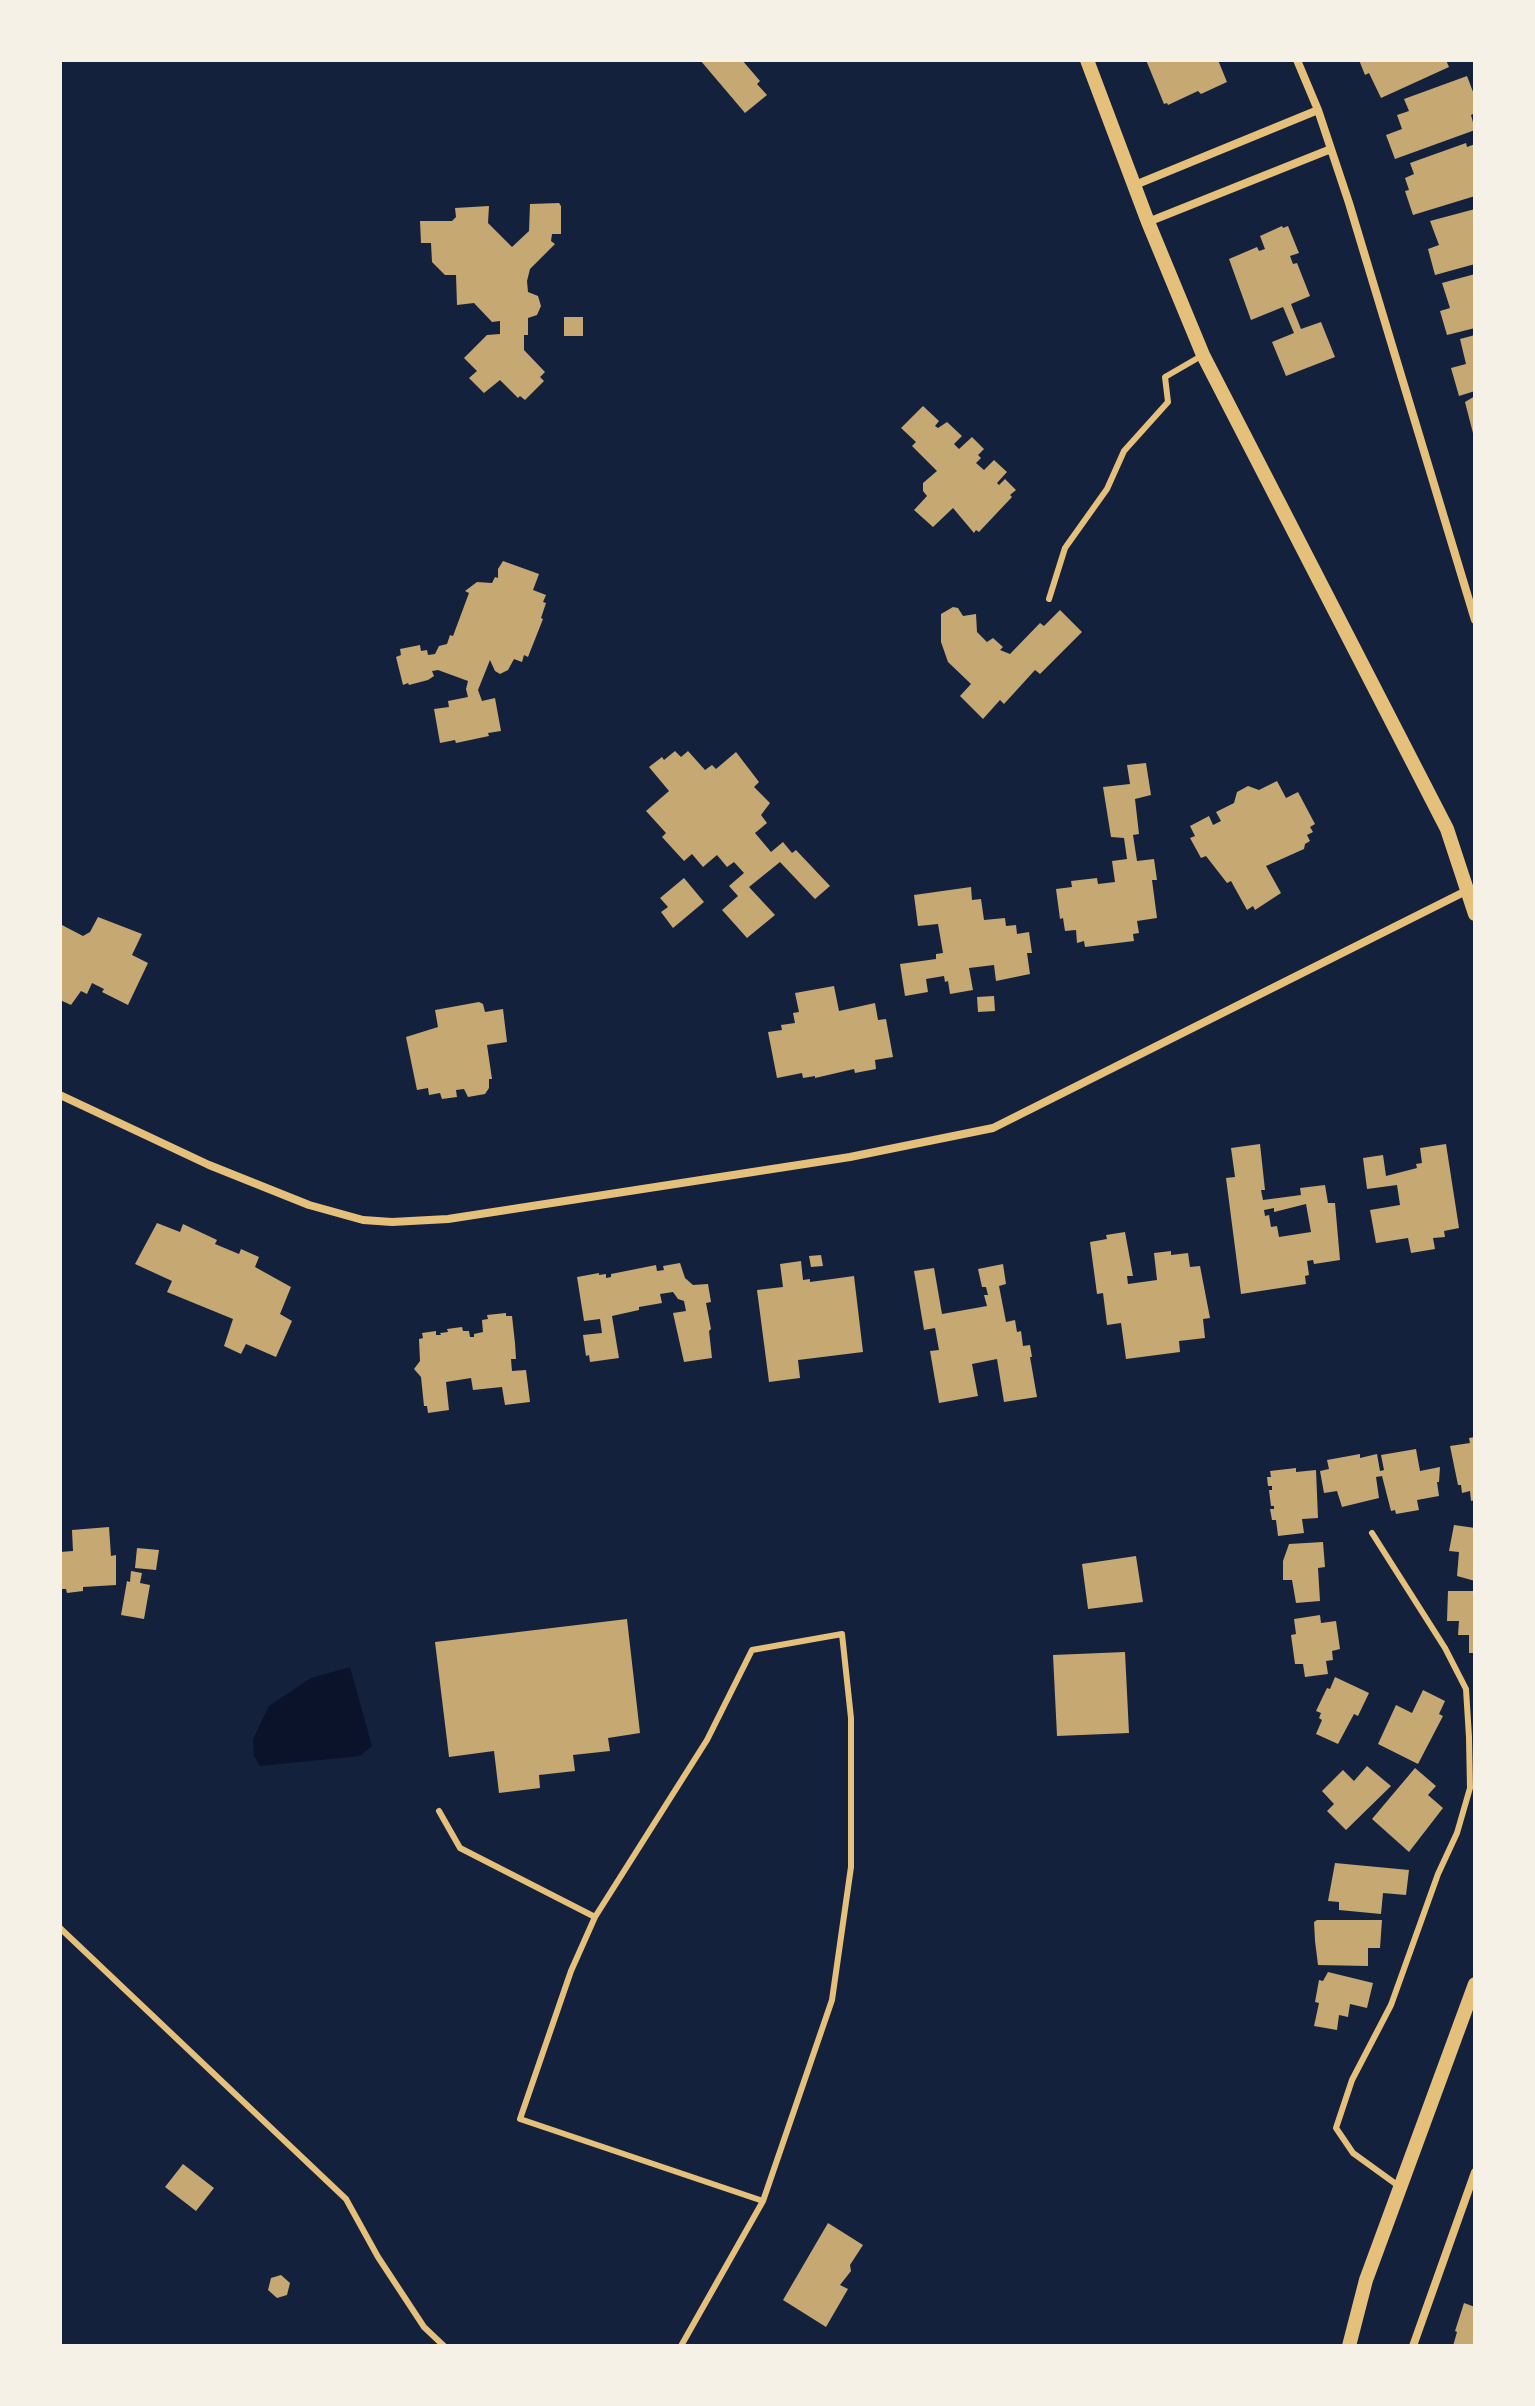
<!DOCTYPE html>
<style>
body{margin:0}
#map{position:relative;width:1535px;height:2406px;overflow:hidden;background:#14213d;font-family:Quicksand,sans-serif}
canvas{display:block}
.frame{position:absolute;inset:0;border:62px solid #f6f1e7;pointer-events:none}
</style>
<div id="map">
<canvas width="1535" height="2406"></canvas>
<div class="frame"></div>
</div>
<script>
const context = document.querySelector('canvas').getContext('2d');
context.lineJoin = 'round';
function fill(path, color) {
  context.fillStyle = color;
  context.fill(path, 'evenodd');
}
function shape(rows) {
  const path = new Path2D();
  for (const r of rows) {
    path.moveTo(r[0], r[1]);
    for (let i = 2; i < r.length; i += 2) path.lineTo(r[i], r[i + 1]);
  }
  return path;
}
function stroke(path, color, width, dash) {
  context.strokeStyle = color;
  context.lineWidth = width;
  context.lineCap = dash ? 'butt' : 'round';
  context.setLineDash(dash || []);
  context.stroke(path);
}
fill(shape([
 [350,1667,372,1746,360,1756,260,1766,254,1756,253,1739,269,1706,311,1678]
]), '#0b132b');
fill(shape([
 [700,60,742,60,760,81,757,84,767,95,745,113],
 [1146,60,1218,60,1227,82,1201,94,1198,91,1168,105,1167,103,1164,104],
 [1359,60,1446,60,1449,67,1381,98,1369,73,1365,75],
 [1467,76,1475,97,1475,113,1471,115,1475,130,1395,159,1386,135,1402,129,1397,115,1409,111,1404,99],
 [1466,143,1467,147,1475,144,1475,196,1413,215,1405,191,1409,190,1405,178,1414,174,1410,163],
 [559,203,561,206,561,234,552,234,551,241,555,244,530,269,527,281,528,292,538,296,541,306,537,315,528,318,528,335,524,335,524,350,545,372,540,377,544,381,525,400,520,396,518,398,500,380,484,393,469,378,477,371,464,358,487,335,500,334,500,321,492,322,474,303,457,305,456,275,445,275,432,262,431,243,421,243,420,221,452,221,456,217,455,208,489,206,488,223,512,247,529,231,530,204],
 [1475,209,1475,264,1435,275,1428,249,1439,245,1430,221],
 [1282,226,1283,228,1288,226,1299,253,1290,256,1293,264,1297,263,1310,296,1291,304,1301,329,1321,322,1335,357,1286,376,1272,342,1294,333,1283,307,1251,320,1229,259,1257,247,1259,251,1265,249,1260,236],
 [1475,274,1475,328,1447,335,1440,311,1450,308,1442,283],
 [564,317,583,317,583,336,564,336],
 [1475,335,1475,391,1459,396,1451,368,1466,364,1460,339],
 [1475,396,1475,437,1474,437,1465,402],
 [923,406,939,421,935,426,938,428,947,422,962,436,954,444,959,449,972,437,984,449,978,455,981,458,976,463,984,470,994,460,1007,472,997,483,999,485,1005,479,1016,490,1010,495,1012,497,979,532,976,530,974,533,953,508,933,527,914,510,927,496,923,491,923,483,937,471,912,446,916,442,901,428],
 [503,561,539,574,533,590,546,595,543,602,546,603,541,618,543,619,528,657,524,655,522,662,514,659,508,670,500,674,495,671,490,660,478,690,482,701,495,698,501,731,488,733,489,736,456,743,455,740,440,743,434,709,449,707,448,701,468,697,466,689,468,681,438,670,432,671,434,676,428,680,409,685,408,683,403,685,396,657,401,655,400,649,420,645,421,651,427,650,428,655,435,654,439,646,447,644,450,635,453,636,469,593,465,591,477,582,492,583,495,577,498,578,498,569],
 [953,607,958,608,963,616,976,614,977,632,987,642,993,638,1003,647,1000,650,1010,654,1040,623,1044,626,1060,610,1082,632,1040,674,1035,670,1004,704,1000,700,983,719,960,696,971,684,948,662,941,642,941,614],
 [675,751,681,757,688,751,705,770,712,765,716,769,736,752,759,782,754,787,770,803,761,815,767,823,755,833,771,852,783,842,792,853,796,850,830,886,815,899,780,862,749,887,775,915,747,938,722,910,738,896,729,886,744,873,734,862,727,867,717,855,703,867,692,854,684,861,662,837,666,833,646,811,669,791,649,767,662,757,664,760],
 [1146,763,1151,795,1135,799,1139,834,1133,835,1137,861,1154,859,1157,880,1152,880,1157,918,1137,921,1139,933,1133,934,1134,941,1085,947,1084,941,1077,943,1076,930,1065,931,1063,918,1060,919,1056,889,1072,887,1071,881,1097,878,1098,884,1115,882,1112,861,1127,859,1124,838,1111,837,1103,787,1130,784,1127,765],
 [1277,781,1286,798,1298,792,1315,824,1310,827,1313,832,1307,835,1310,841,1305,844,1304,849,1266,866,1281,893,1255,910,1253,906,1247,910,1231,881,1227,883,1206,856,1201,858,1190,838,1195,836,1190,826,1209,816,1213,825,1221,821,1216,812,1234,803,1237,792,1248,786,1259,790],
 [684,878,704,902,673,928,661,912,668,907,660,898],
 [971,887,972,900,981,899,984,920,1005,918,1006,926,1016,925,1017,934,1029,932,1032,953,1027,953,1030,974,996,981,994,965,969,968,973,990,950,994,948,981,945,982,944,976,926,979,928,992,905,996,900,964,936,959,936,954,943,953,938,924,918,926,914,895],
 [98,917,142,934,132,955,148,963,128,1005,102,992,104,989,92,983,87,994,81,991,71,1005,60,1000,60,924,83,936,90,932],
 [834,986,839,1011,875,1003,878,1020,886,1019,893,1057,875,1060,876,1069,855,1073,854,1069,815,1078,815,1076,803,1078,802,1073,777,1078,768,1032,782,1030,781,1025,795,1023,793,1013,799,1012,795,993],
 [994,996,995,1011,978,1012,977,997],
 [479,1002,483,1004,485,1012,503,1009,507,1042,487,1045,492,1079,489,1079,489,1088,485,1094,468,1097,464,1089,456,1090,457,1097,442,1099,440,1093,429,1095,428,1088,417,1090,406,1037,438,1027,435,1010],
 [1260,1144,1265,1190,1261,1190,1263,1200,1301,1195,1300,1188,1325,1185,1328,1203,1335,1203,1340,1260,1314,1264,1313,1260,1307,1261,1309,1275,1305,1276,1306,1284,1241,1294,1226,1178,1235,1177,1231,1148],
 [1306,1204,1311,1232,1279,1237,1277,1226,1271,1227,1269,1215,1265,1216,1264,1210,1274,1208,1274,1212],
 [1446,1144,1459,1228,1444,1231,1445,1237,1433,1238,1435,1249,1411,1253,1408,1238,1376,1243,1370,1210,1400,1205,1397,1185,1367,1189,1363,1158,1383,1155,1386,1176,1417,1168,1416,1164,1422,1163,1420,1148],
 [157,1223,180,1232,183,1224,217,1240,215,1244,239,1254,241,1249,259,1257,255,1267,291,1287,280,1314,292,1321,276,1357,246,1344,241,1354,224,1346,233,1319,167,1292,172,1281,135,1264],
 [1125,1232,1133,1276,1127,1276,1128,1284,1157,1280,1154,1253,1171,1251,1171,1255,1188,1253,1190,1267,1200,1266,1210,1318,1203,1319,1205,1338,1179,1341,1180,1352,1126,1359,1121,1323,1107,1325,1103,1293,1097,1294,1090,1242,1107,1239,1106,1235],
 [821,1255,823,1266,811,1267,809,1256],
 [801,1261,803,1280,810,1279,810,1282,854,1276,863,1352,798,1360,800,1378,769,1382,757,1290,783,1287,780,1264],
 [680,1263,685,1278,693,1285,708,1284,711,1302,706,1303,711,1329,709,1331,712,1358,684,1362,673,1313,686,1311,684,1301,678,1299,673,1292,660,1294,662,1303,639,1307,639,1310,612,1316,619,1358,590,1362,589,1355,586,1356,583,1335,602,1333,600,1319,584,1321,577,1277,599,1273,599,1275,606,1274,606,1278,611,1277,611,1274,656,1265,657,1271,664,1270,663,1266],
 [1003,1264,1006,1284,999,1286,1006,1322,1015,1320,1017,1332,1021,1331,1023,1346,1030,1345,1032,1357,1030,1357,1037,1397,1004,1402,997,1359,972,1364,978,1396,939,1403,930,1351,939,1350,935,1328,924,1330,914,1271,934,1268,942,1314,987,1306,984,1295,988,1295,986,1287,982,1287,978,1269],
 [506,1313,506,1316,512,1316,515,1343,516,1359,511,1359,512,1371,526,1370,530,1402,505,1405,502,1387,473,1390,471,1378,446,1382,449,1410,428,1413,427,1406,424,1406,421,1377,414,1369,420,1361,419,1339,423,1338,422,1333,436,1331,436,1335,441,1335,440,1333,448,1332,447,1329,462,1327,463,1331,469,1331,470,1337,474,1337,474,1334,483,1332,482,1320,488,1319,487,1315],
 [1475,1437,1475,1500,1471,1501,1470,1491,1462,1493,1461,1485,1458,1485,1450,1446,1470,1443,1469,1438],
 [1416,1449,1420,1471,1440,1467,1439,1482,1437,1482,1439,1496,1417,1500,1419,1510,1396,1514,1395,1510,1391,1511,1382,1476,1376,1477,1379,1498,1342,1507,1337,1491,1324,1493,1320,1471,1329,1469,1327,1460,1360,1454,1360,1458,1377,1454,1380,1471,1384,1470,1381,1455],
 [1296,1468,1296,1472,1316,1470,1318,1518,1302,1519,1304,1533,1278,1536,1276,1520,1272,1520,1270,1509,1274,1509,1274,1506,1271,1506,1269,1490,1272,1490,1272,1486,1268,1486,1267,1477,1271,1477,1270,1471],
 [1454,1525,1475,1528,1475,1581,1457,1576,1459,1552,1449,1551],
 [109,1527,111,1556,116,1555,116,1585,83,1587,83,1591,67,1593,66,1589,60,1589,60,1552,73,1551,72,1530],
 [1323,1542,1325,1567,1318,1568,1320,1601,1296,1603,1292,1580,1283,1580,1283,1561,1289,1544],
 [137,1548,159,1550,156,1570,135,1568],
 [1136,1556,1143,1602,1088,1609,1082,1564],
 [131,1571,142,1573,140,1583,150,1585,144,1619,121,1615,127,1581,130,1582],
 [1448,1591,1475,1591,1475,1653,1469,1653,1469,1635,1458,1635,1459,1621,1447,1621],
 [1320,1615,1321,1623,1336,1621,1340,1649,1332,1651,1333,1660,1326,1661,1328,1674,1305,1677,1303,1664,1295,1664,1291,1635,1296,1634,1294,1619],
 [627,1619,640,1733,608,1738,610,1751,573,1755,575,1771,539,1775,540,1788,499,1793,494,1751,449,1757,435,1642],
 [1125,1652,1129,1733,1057,1736,1053,1655],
 [1335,1677,1369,1693,1358,1716,1354,1714,1338,1744,1316,1734,1322,1720,1319,1718,1321,1713,1316,1711,1327,1688,1330,1689],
 [1423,1690,1445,1701,1439,1714,1443,1716,1418,1764,1378,1744,1396,1705,1412,1713],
 [1367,1766,1391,1786,1346,1830,1327,1811,1334,1804,1322,1791,1343,1770,1354,1781],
 [1415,1768,1436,1786,1428,1795,1443,1808,1409,1852,1372,1819],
 [1335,1863,1409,1870,1406,1895,1383,1893,1381,1914,1339,1910,1339,1902,1328,1901],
 [1317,1920,1382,1920,1380,1948,1368,1948,1368,1966,1318,1965,1315,1941,1314,1922],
 [1328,1972,1373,1983,1367,2008,1350,2004,1348,2017,1339,2015,1337,2030,1314,2026,1319,2003,1315,2002,1319,1980,1323,1981],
 [183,2164,214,2188,196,2211,165,2187],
 [828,2223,863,2245,850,2265,851,2271,840,2285,848,2289,826,2327,783,2300],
 [281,2275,290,2283,287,2295,277,2298,268,2290,271,2278],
 [1464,2303,1475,2307,1475,2346,1453,2346,1457,2332,1455,2331]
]), '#c6a872');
stroke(shape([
 [1049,599,1065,548,1107,489,1124,451,1168,402,1165,377,1203,355],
 [1372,1533,1445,1648,1466,1689,1469,1737,1470,1788,1457,1833,1438,1874,1391,2005,1352,2080,1336,2128,1353,2153,1400,2187],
 [439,1811,460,1848,595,1917],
 [60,1928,346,2199,378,2257,424,2327,444,2346],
 [681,2346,763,2201,832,2000,851,1867,851,1718,842,1634,752,1650,707,1740,595,1917,571,1971,520,2119,763,2201]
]), '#e5c07b', 6);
stroke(shape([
 [1297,60,1318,110,1349,203,1475,620],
 [1135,185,1318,110],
 [1148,222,1331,149],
 [60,1095,209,1165,309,1205,363,1220,392,1222,448,1219,850,1157,993,1128,1468,890],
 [1413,2346,1475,2172]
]), '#e5c07b', 8);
stroke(shape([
 [1087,60,1148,222,1203,355,1447,829,1475,914],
 [1349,2346,1366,2280,1475,1984]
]), '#e5c07b', 14);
</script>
